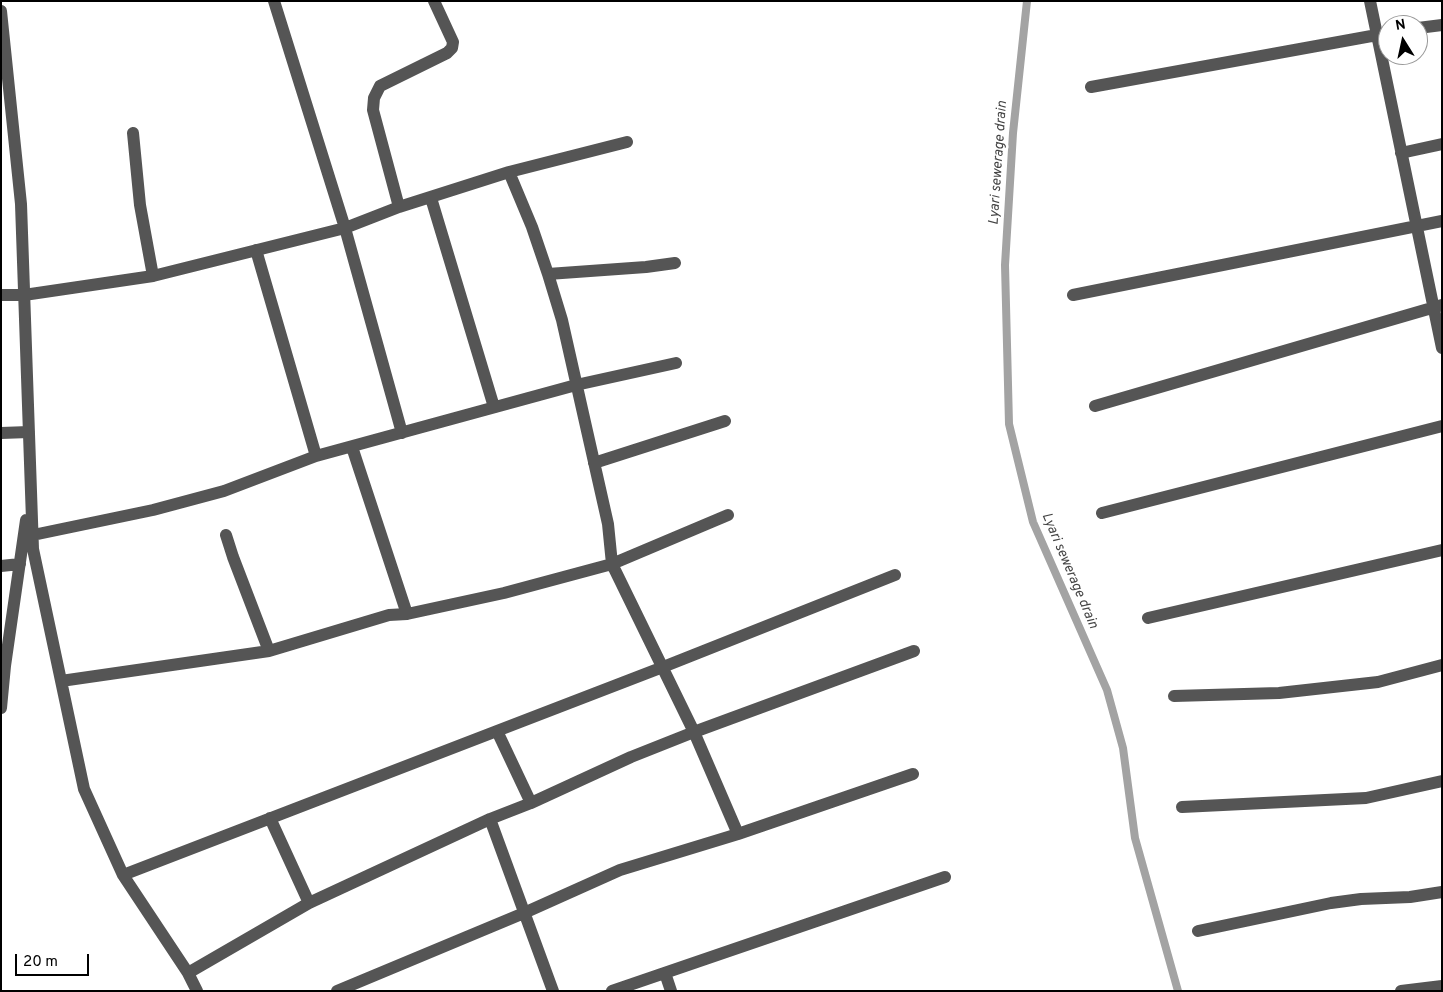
<!DOCTYPE html>
<style>
body{margin:0}
#map{position:relative;width:1443px;height:992px;overflow:hidden;background:#fff;font-family:Overpass,sans-serif}
canvas{display:block}
.frame{position:absolute;inset:0;border:2px solid #000;pointer-events:none}
.north{position:absolute;left:1378px;top:15px;width:50px;height:50px;box-sizing:border-box;background:#fff;border:1px solid #999;border-radius:50%;rotate:350deg;font-size:14px;font-weight:700;line-height:20px;text-align:center;color:#000}
.north::after{content:'';display:block;margin:auto;width:18px;height:22px;background:#000;clip-path:polygon(50% 0,100% 100%,50% 72%,0 100%)}
.scale{position:absolute;left:15px;top:954px;width:74px;height:22px;box-sizing:border-box;border:2px solid #000;border-top:0;padding-left:6px;font-size:15px;line-height:18px;white-space:nowrap;color:#000;-webkit-text-stroke:4px #fff;paint-order:stroke}
</style>
<div id="map">
<canvas width="1443" height="992"></canvas>
<div class="frame"></div>
<div class="north">N</div>
<div class="scale">20 m</div>
</div>
<script>
const context = document.querySelector('canvas').getContext('2d');
context.lineJoin = 'round';
function shape(rows) {
  const path = new Path2D();
  for (const r of rows) {
    path.moveTo(r[0], r[1]);
    for (let i = 2; i < r.length; i += 2) path.lineTo(r[i], r[i + 1]);
  }
  return path;
}
function stroke(path, color, width, dash) {
  context.strokeStyle = color;
  context.lineWidth = width;
  context.lineCap = dash ? 'butt' : 'round';
  context.setLineDash(dash || []);
  context.stroke(path);
}
function drawText(font, color, halo, rows, align = 'center') {
  context.font = font + ' Overpass,sans-serif';
  context.lineWidth = 5;
  context.setLineDash([]);
  context.textBaseline = 'middle';
  context.strokeStyle = halo;
  context.fillStyle = color;
  for (const [text, x, y, turn = 0] of rows) {
    context.save();
    context.translate(x, y);
    context.rotate((+turn || 0) * Math.PI / 180);
    context.textAlign = isNaN(turn) ? turn : align;
    if (halo) context.strokeText(text, 0, 0);
    context.fillText(text, 0, 0);
    context.restore();
  }
}
stroke(shape([
 [1027,1,1013,133,1005,265,1009,424,1033,522,1107,690,1123,748,1135,838,1178,991]
]), '#a3a3a3', 8);
stroke(shape([
 [274,1,345,228,402,433],
 [1370,1,1442,348],
 [1,11,21,204,33,549,84,789,123,875,188,973,197,991],
 [1418,28,1442,25],
 [1091,87,1388,33],
 [133,133,140,205,153,276],
 [1401,153,1442,144],
 [509,172,532,227,548,274,562,320,608,524,612,564,694,732,738,834],
 [431,198,494,407],
 [399,207,373,110,374,98,380,86,447,53,452,48,453,42,434,1],
 [256,250,316,456],
 [548,274,646,267,675,263],
 [1,295,24,295,153,276,345,228,399,207,509,172,627,142],
 [1073,295,1442,221],
 [1095,406,1442,305],
 [1,433,29,432],
 [352,447,407,614],
 [594,463,725,421],
 [1102,513,1442,426],
 [33,535,153,510,224,491,316,456,576,385,676,363],
 [226,535,233,557,269,651],
 [1,566,20,564],
 [1148,618,1442,550],
 [61,681,269,651,389,615,407,614,504,593,612,564,728,515],
 [1174,696,1279,693,1378,682,1442,665],
 [1,708,5,666,26,520],
 [497,731,531,803],
 [1182,807,1366,798,1442,781],
 [270,818,309,903],
 [490,819,553,991],
 [123,875,663,667,895,575],
 [1198,931,1331,903,1361,899,1410,897,1442,892],
 [188,973,309,903,490,819,531,803,631,757,694,732,914,651],
 [665,973,671,991],
 [337,991,524,913,620,870,738,834,913,774],
 [612,991,945,877],
 [1401,991,1442,986]
]), '#555', 12);
drawText('italic 14px', '#444', '#fff', [
 ["Lyari sewerage drain",999,163,-86],
 ["Lyari sewerage drain",1069,571,67]
]);
</script>
